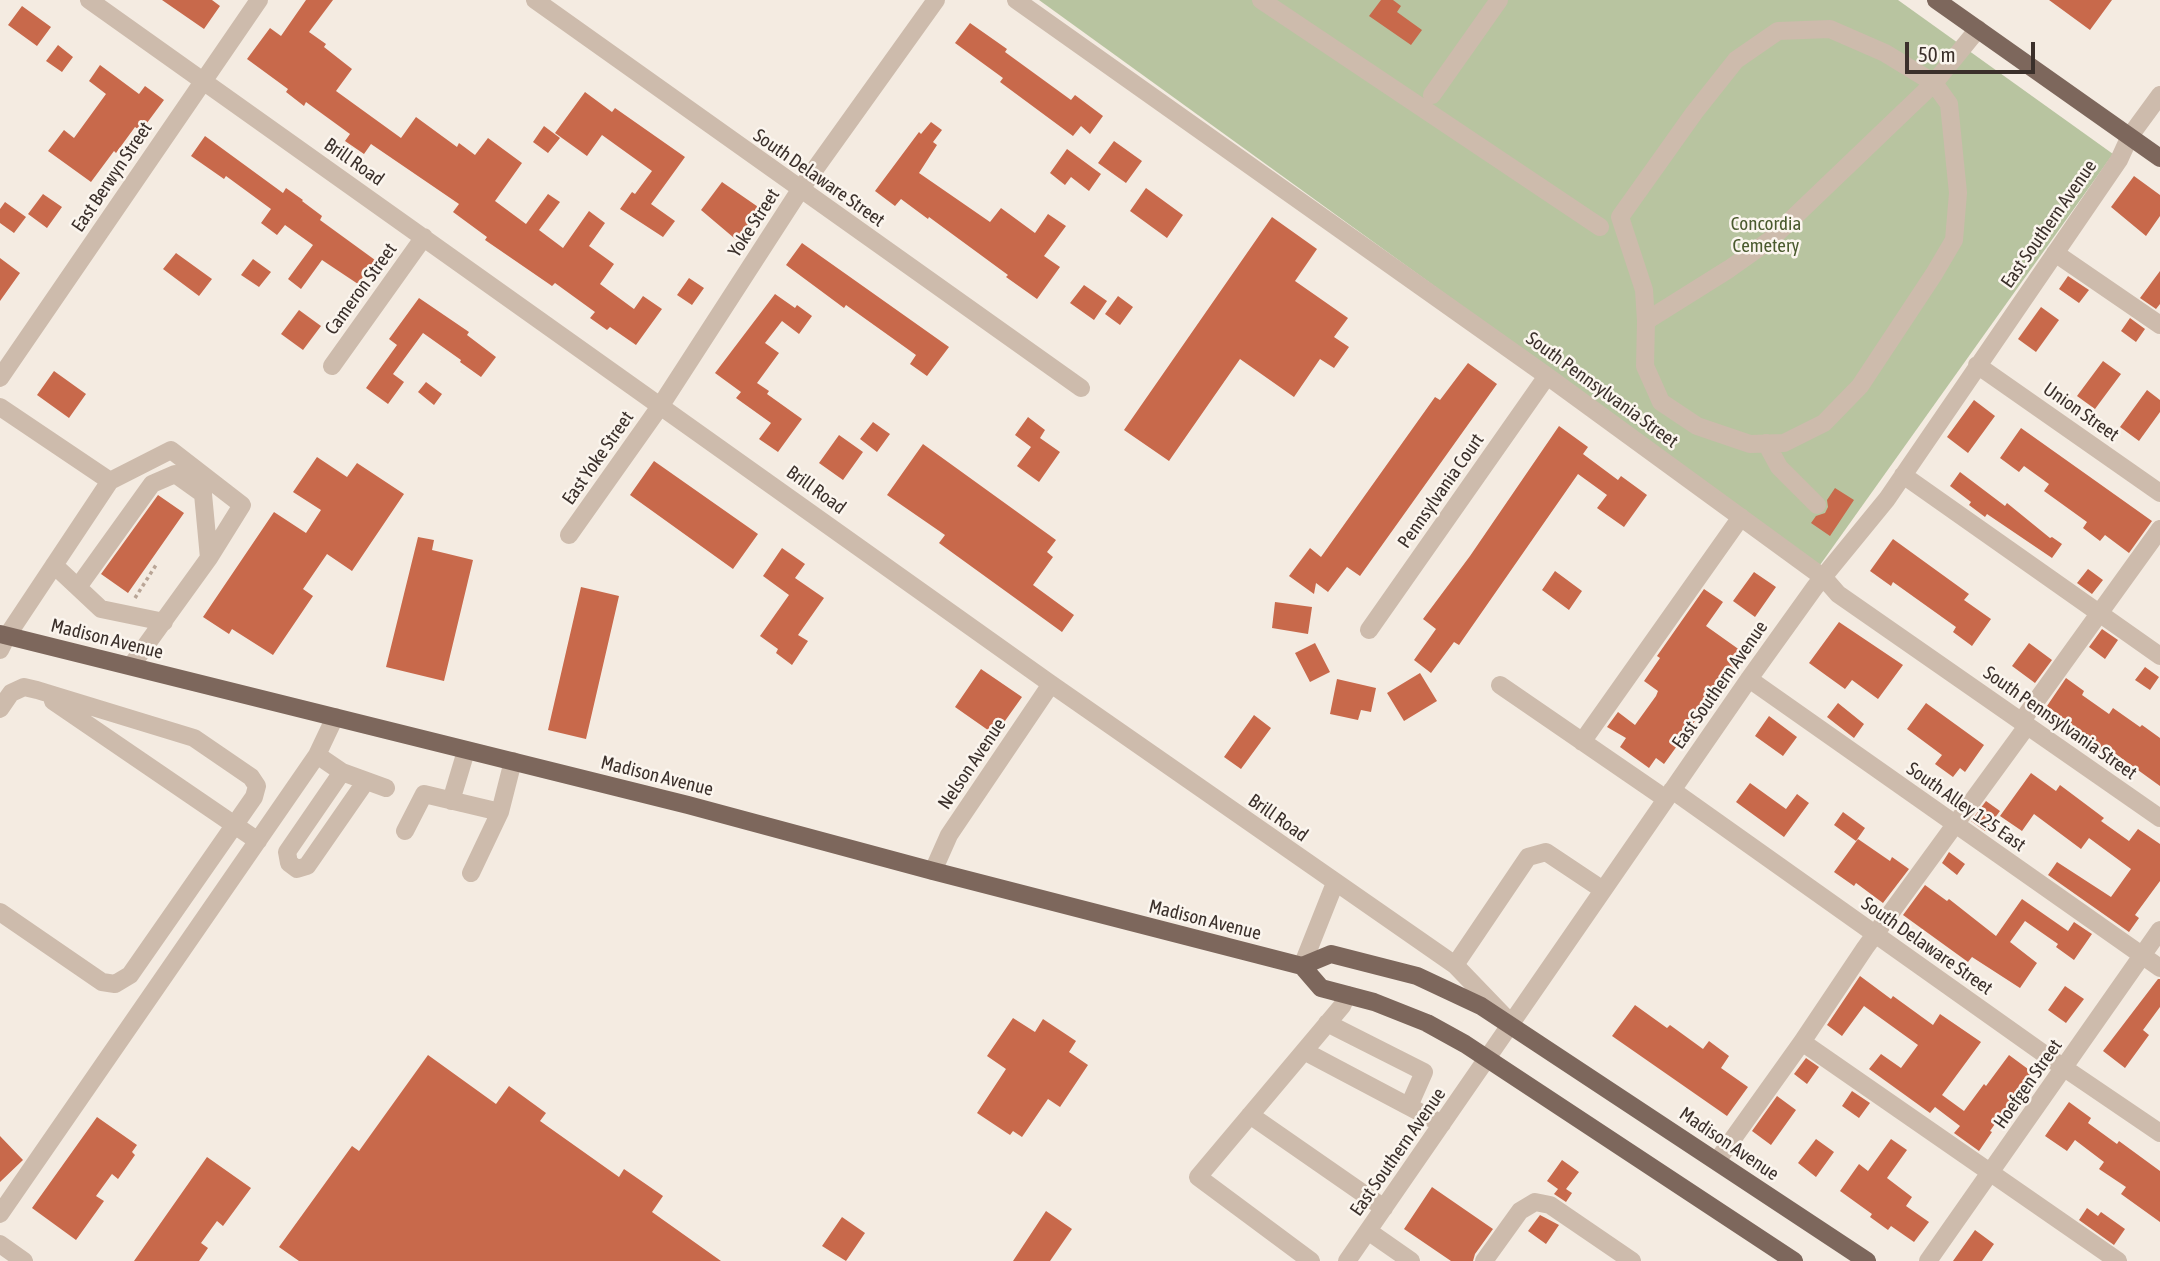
<!DOCTYPE html>
<style>
body{margin:0}
#map{position:relative;width:2160px;height:1261px;overflow:hidden;background:#f4ebe1;font-family:"Asap Condensed",sans-serif}
canvas{display:block}
.scale{position:absolute;left:1905px;top:42px;width:130px;height:32px;box-sizing:border-box;border:4px solid #3b302b;border-top:0;padding-left:9px;font-size:21px;line-height:24px;white-space:nowrap;color:#3b302b;-webkit-text-stroke:5px #fbf5ee;paint-order:stroke}
</style>
<div id="map">
<canvas width="2160" height="1261"></canvas>
<div class="scale">50 m</div>
</div>
<script>
const context = document.querySelector('canvas').getContext('2d');
context.lineJoin = 'round';
function fill(path, color) {
  context.fillStyle = color;
  context.fill(path, 'evenodd');
}
function shape(rows) {
  const path = new Path2D();
  for (const r of rows) {
    path.moveTo(r[0], r[1]);
    for (let i = 2; i < r.length; i += 2) path.lineTo(r[i], r[i + 1]);
  }
  return path;
}
function stroke(path, color, width, dash) {
  context.strokeStyle = color;
  context.lineWidth = width;
  context.lineCap = dash ? 'butt' : 'round';
  context.setLineDash(dash || []);
  context.stroke(path);
}
function drawText(font, color, halo, rows, align = 'center') {
  context.font = font + ' "Asap Condensed",sans-serif';
  context.lineWidth = 5;
  context.setLineDash([]);
  context.textBaseline = 'middle';
  context.strokeStyle = halo;
  context.fillStyle = color;
  for (const [text, x, y, turn = 0] of rows) {
    context.save();
    context.translate(x, y);
    context.rotate((+turn || 0) * Math.PI / 180);
    context.textAlign = isNaN(turn) ? turn : align;
    if (halo) context.strokeText(text, 0, 0);
    context.fillText(text, 0, 0);
    context.restore();
  }
}
fill(shape([
 [1039,0,1898,0,2113,154,1820,565]
]), '#b8c4a0');
fill(shape([
 [162,0,212,0,220,6,204,29],
 [306,0,333,0,309,32,326,44,324,47,352,69,336,91,401,138,416,117,457,147,459,143,475,155,488,138,522,163,495,201,526,224,548,194,560,202,539,230,563,248,589,211,605,223,589,246,614,264,600,284,634,309,643,296,662,309,636,345,610,327,607,330,590,318,595,312,555,283,552,286,485,240,487,237,453,212,459,204,371,144,364,154,345,141,350,134,306,102,304,106,286,92,288,89,247,59,270,28,281,36],
 [1381,0,1393,0,1401,6,1397,12,1422,30,1411,45,1369,16],
 [2049,0,2112,0,2090,30],
 [22,6,51,27,37,46,8,25],
 [970,23,1007,49,1005,52,1071,100,1075,95,1103,116,1090,134,1081,126,1073,136,1000,82,1003,78,955,43],
 [58,45,73,57,62,72,46,61],
 [100,65,139,94,145,86,164,100,141,131,135,127,116,153,114,151,91,182,48,151,64,130,74,138,106,94,89,81],
 [585,92,612,112,615,108,685,157,651,204,675,221,663,237,620,209,632,192,635,194,652,171,602,135,587,156,555,133],
 [931,122,942,130,933,142,937,145,919,173,990,222,1001,208,1035,233,1048,214,1066,226,1044,256,1060,267,1037,299,1006,277,1008,275,929,217,928,219,901,199,895,206,875,191,919,132,921,134],
 [544,126,560,138,548,153,533,142],
 [205,136,283,193,286,188,303,200,302,201,322,216,320,220,375,260,358,284,322,260,301,289,288,279,313,245,285,225,277,235,261,223,271,209,226,176,224,179,191,156],
 [1114,141,1142,161,1126,183,1098,163],
 [1067,149,1101,174,1089,191,1071,177,1065,185,1050,173],
 [2134,176,2160,195,2160,216,2146,236,2111,207],
 [722,182,764,211,740,243,701,210],
 [1146,188,1183,215,1167,238,1130,211],
 [43,194,62,207,47,228,28,214],
 [5,202,26,217,14,233,0,223,0,209],
 [1272,217,1317,249,1295,281,1348,318,1334,337,1349,347,1334,368,1320,359,1294,397,1240,359,1169,461,1124,430],
 [802,243,949,347,927,376,910,364,916,355,846,305,844,308,786,265],
 [176,253,212,279,199,296,163,269],
 [0,258,20,273,0,301],
 [253,259,271,272,259,287,241,275],
 [2160,271,2160,304,2156,309,2140,298],
 [2068,276,2089,290,2079,303,2059,289],
 [689,278,704,288,692,305,677,295],
 [1084,285,1107,301,1094,320,1070,303],
 [775,294,795,308,797,305,812,316,799,334,782,321,765,343,779,353,757,383,769,391,767,394,802,419,778,452,759,439,771,423,736,398,741,392,715,373],
 [1118,296,1133,307,1120,325,1105,314],
 [419,298,469,332,467,335,496,357,481,377,460,362,461,360,423,333,393,374,404,382,388,404,366,388,397,345,389,339],
 [2041,307,2059,320,2036,352,2018,339],
 [299,310,321,326,303,350,281,334],
 [2130,318,2145,329,2136,342,2121,331],
 [2103,361,2121,374,2095,409,2077,396],
 [1468,363,1497,384,1360,576,1347,567,1328,592,1316,583,1314,594,1289,576,1310,548,1321,557,1435,397,1440,400],
 [54,371,86,394,69,418,37,395],
 [426,382,442,394,434,405,418,392],
 [2147,390,2160,400,2160,412,2139,441,2120,427],
 [1974,400,1995,416,1968,453,1947,437],
 [1028,417,1045,430,1040,438,1060,452,1039,482,1017,466,1031,447,1015,435],
 [873,422,890,434,877,452,860,439],
 [1559,426,1588,447,1583,454,1618,480,1621,476,1647,495,1624,527,1597,508,1607,495,1578,474,1459,645,1454,642,1431,673,1414,660,1436,629,1423,619,1470,556],
 [2021,428,2152,521,2129,553,2105,535,2100,541,2083,528,2087,522,2044,491,2049,484,2024,466,2019,472,2000,458],
 [839,435,863,452,843,480,819,463],
 [923,444,1056,540,1047,552,1053,557,1033,585,1074,615,1062,632,939,543,945,535,887,495],
 [317,457,347,477,357,463,404,494,352,571,327,554,303,589,313,596,273,655,232,629,229,634,203,617,274,512,306,533,321,510,293,492],
 [654,461,758,534,733,569,630,495],
 [1960,472,2005,506,2007,503,2050,538,2052,537,2062,544,2052,558,1987,514,1985,517,1969,505,1971,502,1950,486],
 [1835,488,1854,500,1830,536,1811,523,1816,516,1825,513,1828,507,1827,500],
 [158,495,184,513,128,593,101,574],
 [418,537,434,540,432,550,473,560,444,681,386,667],
 [1893,539,1969,594,1964,600,1991,619,1972,646,1953,632,1956,627,1893,582,1891,586,1870,571],
 [782,548,805,564,795,578,824,598,798,635,808,641,792,665,776,653,778,649,760,636,789,595,763,576],
 [2088,569,2103,580,2092,594,2077,583],
 [1555,571,1582,591,1569,610,1542,590],
 [1754,572,1776,587,1755,617,1733,601],
 [581,587,619,596,586,739,548,730],
 [1704,589,1723,602,1706,626,1744,653,1664,764,1656,758,1649,768,1620,747,1626,738,1607,727,1618,712,1635,725,1656,696,1658,691,1644,681,1660,658,1657,656],
 [1275,602,1312,607,1308,634,1272,628],
 [1839,622,1903,665,1878,699,1852,680,1845,689,1809,663],
 [2102,629,2118,640,2105,659,2089,647],
 [1315,643,1330,672,1310,682,1295,653],
 [2029,643,2052,660,2035,683,2012,666],
 [2145,667,2159,677,2150,690,2135,680],
 [981,669,1022,697,995,735,955,707],
 [1420,673,1437,701,1404,721,1387,693],
 [2066,678,2084,691,2082,695,2109,714,2113,708,2140,727,2142,725,2160,738,2160,786,2113,752,2109,758,2088,743,2090,740,2070,725,2071,724,2047,706],
 [1337,679,1376,688,1371,712,1361,710,1358,720,1330,714],
 [1838,703,1864,724,1854,738,1827,717],
 [1926,703,1984,745,1965,772,1960,768,1953,777,1935,764,1942,755,1907,729],
 [1254,715,1271,728,1241,769,1224,757],
 [1769,716,1797,737,1783,756,1755,736],
 [2031,773,2056,791,2060,785,2104,818,2101,821,2129,841,2138,829,2160,844,2160,881,2135,915,2139,918,2129,932,2048,875,2057,862,2111,897,2131,869,2089,838,2081,849,2034,814,2022,831,2000,816],
 [1750,783,1786,809,1797,794,1809,803,1784,837,1736,802],
 [1986,801,2000,811,1985,831,1971,821],
 [1843,812,1865,828,1856,841,1834,825],
 [1858,839,1890,861,1892,857,1909,869,1883,903,1856,883,1854,886,1834,872],
 [1949,852,1965,864,1957,875,1942,863],
 [1925,885,1947,901,1949,899,1996,936,2022,899,2068,931,2074,922,2092,934,2074,960,2056,947,2058,944,2025,921,2010,942,2037,963,2020,988,1972,957,1968,962,1903,915],
 [1860,976,1891,999,1893,996,1933,1025,1940,1014,1981,1042,1942,1095,1964,1111,1984,1084,1986,1086,2009,1055,2032,1072,1990,1131,1992,1132,1979,1151,1954,1133,1960,1126,1935,1107,1930,1113,1869,1069,1881,1054,1901,1068,1918,1045,1864,1006,1842,1036,1827,1025],
 [2158,979,2160,979,2160,1007,2143,1030,2149,1035,2125,1068,2103,1051],
 [2065,986,2084,999,2066,1023,2048,1010],
 [1635,1005,1667,1028,1670,1025,1703,1049,1709,1041,1729,1056,1721,1068,1748,1087,1727,1116,1612,1036],
 [1013,1018,1035,1032,1043,1019,1076,1041,1069,1052,1088,1065,1060,1107,1048,1099,1022,1137,1013,1131,1010,1135,977,1113,1006,1069,987,1056],
 [428,1055,496,1104,509,1086,546,1113,540,1121,619,1177,624,1169,663,1196,652,1212,721,1261,299,1261,279,1247,352,1146,359,1151],
 [1806,1058,1819,1067,1807,1084,1794,1074],
 [1852,1091,1870,1103,1859,1118,1842,1106],
 [1777,1096,1796,1110,1771,1145,1752,1131],
 [2069,1102,2091,1118,2088,1123,2117,1144,2119,1141,2160,1171,2160,1222,2121,1194,2126,1187,2099,1169,2104,1162,2075,1140,2067,1151,2045,1136],
 [97,1117,137,1145,132,1152,135,1155,118,1179,112,1174,96,1196,104,1201,76,1240,32,1208],
 [0,1136,23,1160,0,1182],
 [1816,1139,1834,1152,1816,1177,1798,1163],
 [1891,1139,1907,1150,1887,1178,1912,1197,1906,1206,1929,1222,1914,1242,1891,1226,1888,1230,1870,1217,1872,1214,1840,1191,1859,1164,1868,1171],
 [207,1157,251,1188,223,1226,217,1221,201,1243,208,1248,199,1261,134,1261],
 [1562,1160,1579,1172,1566,1189,1572,1193,1566,1202,1554,1194,1558,1189,1547,1181],
 [1432,1187,1493,1229,1475,1254,1473,1261,1451,1261,1404,1229],
 [2087,1208,2098,1216,2101,1212,2125,1229,2114,1245,2079,1220],
 [1046,1211,1072,1229,1050,1261,1013,1261],
 [1540,1215,1559,1225,1546,1244,1528,1231],
 [842,1217,865,1233,846,1261,822,1246],
 [1975,1230,1994,1244,1982,1261,1953,1261]
]), '#c8694b');
stroke(shape([
 [135,598,156,565]
]), '#b9a596', 3.5, [3.5, 3.5]);
stroke(shape([
 [89,0,1051,684,1455,965,1506,1018],
 [535,0,1081,388],
 [1016,0,1547,376,1824,578,1838,594,2160,818],
 [1261,0,1600,227],
 [1432,95,1499,0],
 [2055,253,2160,325],
 [1646,321,1644,290,1620,217,1694,113,1736,60,1778,31,1830,29,1885,53,1934,83,1949,104,1958,193,1954,240,1934,274,1860,386,1824,423,1784,443,1750,444,1697,426,1661,402,1645,366,1646,321,1729,269,1770,240,1934,83,1978,29],
 [1977,365,2160,493],
 [332,366,424,237],
 [0,378,259,0],
 [0,407,110,481],
 [1766,443,1779,467,1817,505],
 [1903,475,2160,656],
 [569,535,661,405,800,190,936,0],
 [54,565,101,609,164,622],
 [78,587,152,484,175,474,203,494,209,558],
 [1369,630,1547,376],
 [0,650,7,636,110,481,171,450,242,505,209,558,131,666],
 [1749,679,2160,968],
 [1500,685,1666,799],
 [53,701,258,841],
 [0,709,11,693,24,687,37,690,194,738,251,777,257,786,254,797,130,975,115,984,102,982,0,912],
 [335,717,317,755,342,772],
 [2021,722,2160,529],
 [2027,726,1865,948,1802,1042,2118,1261],
 [1582,742,1741,517],
 [366,781,307,866,297,869,289,863,287,852,342,772,386,788],
 [1672,790,2054,1061,2160,1133],
 [451,801,466,751],
 [500,812,513,761],
 [405,831,424,794,500,812,471,873],
 [933,871,949,835,1051,684],
 [1455,965,1528,857,1546,852,1603,890],
 [1302,966,1335,883],
 [1327,1023,1424,1072,1409,1106],
 [1304,1051,1442,1124],
 [1250,1115,1384,1208],
 [1717,1161,1802,1042],
 [0,1214,317,755],
 [1368,1231,1411,1261],
 [0,1244,24,1261],
 [1311,1261,1198,1177,1342,1006,1347,995],
 [1347,1261,1749,679,1815,587,1887,499,2119,160,2130,136,2160,95],
 [1484,1261,1520,1211,1535,1202,1550,1205,1632,1261],
 [1928,1261,2160,930]
]), '#cdbbac', 18);
stroke(shape([
 [1936,0,2160,158],
 [0,634,688,805,933,871,1302,966,1321,988,1374,1002,1427,1023,1465,1044,1794,1261],
 [1302,966,1331,954,1417,976,1481,1006,1867,1261]
]), '#7d675c', 18);
drawText('19px', '#3b302b', '#fbf5ee', [
 ["Brill Road",354,162,35],
 ["East Berwyn Street",112,177,-56],
 ["South Delaware Street",819,178,35],
 ["Yoke Street",754,223,-57],
 ["East Southern Avenue",2049,224,-55],
 ["Cameron Street",361,289,-54],
 ["South Pennsylvania Street",1602,390,36],
 ["Union Street",2081,412,35],
 ["East Yoke Street",598,458,-55],
 ["Brill Road",816,490,36],
 ["Pennsylvania Court",1441,491,-55],
 ["Madison Avenue",107,639,14],
 ["East Southern Avenue",1720,685,-55],
 ["South Pennsylvania Street",2060,723,35],
 ["Nelson Avenue",972,764,-56],
 ["Madison Avenue",657,776,14],
 ["South Alley 125 East",1966,807,35],
 ["Brill Road",1278,818,35],
 ["Madison Avenue",1205,920,14],
 ["South Delaware Street",1927,946,35],
 ["Hoefgen Street",2028,1084,-55],
 ["Madison Avenue",1729,1144,34],
 ["East Southern Avenue",1398,1152,-55]
]);
drawText('19px', '#4a5a2e', '#fbf5ee', [
 ["Concordia",1766,224],
 ["Cemetery",1766,246]
]);
</script>
